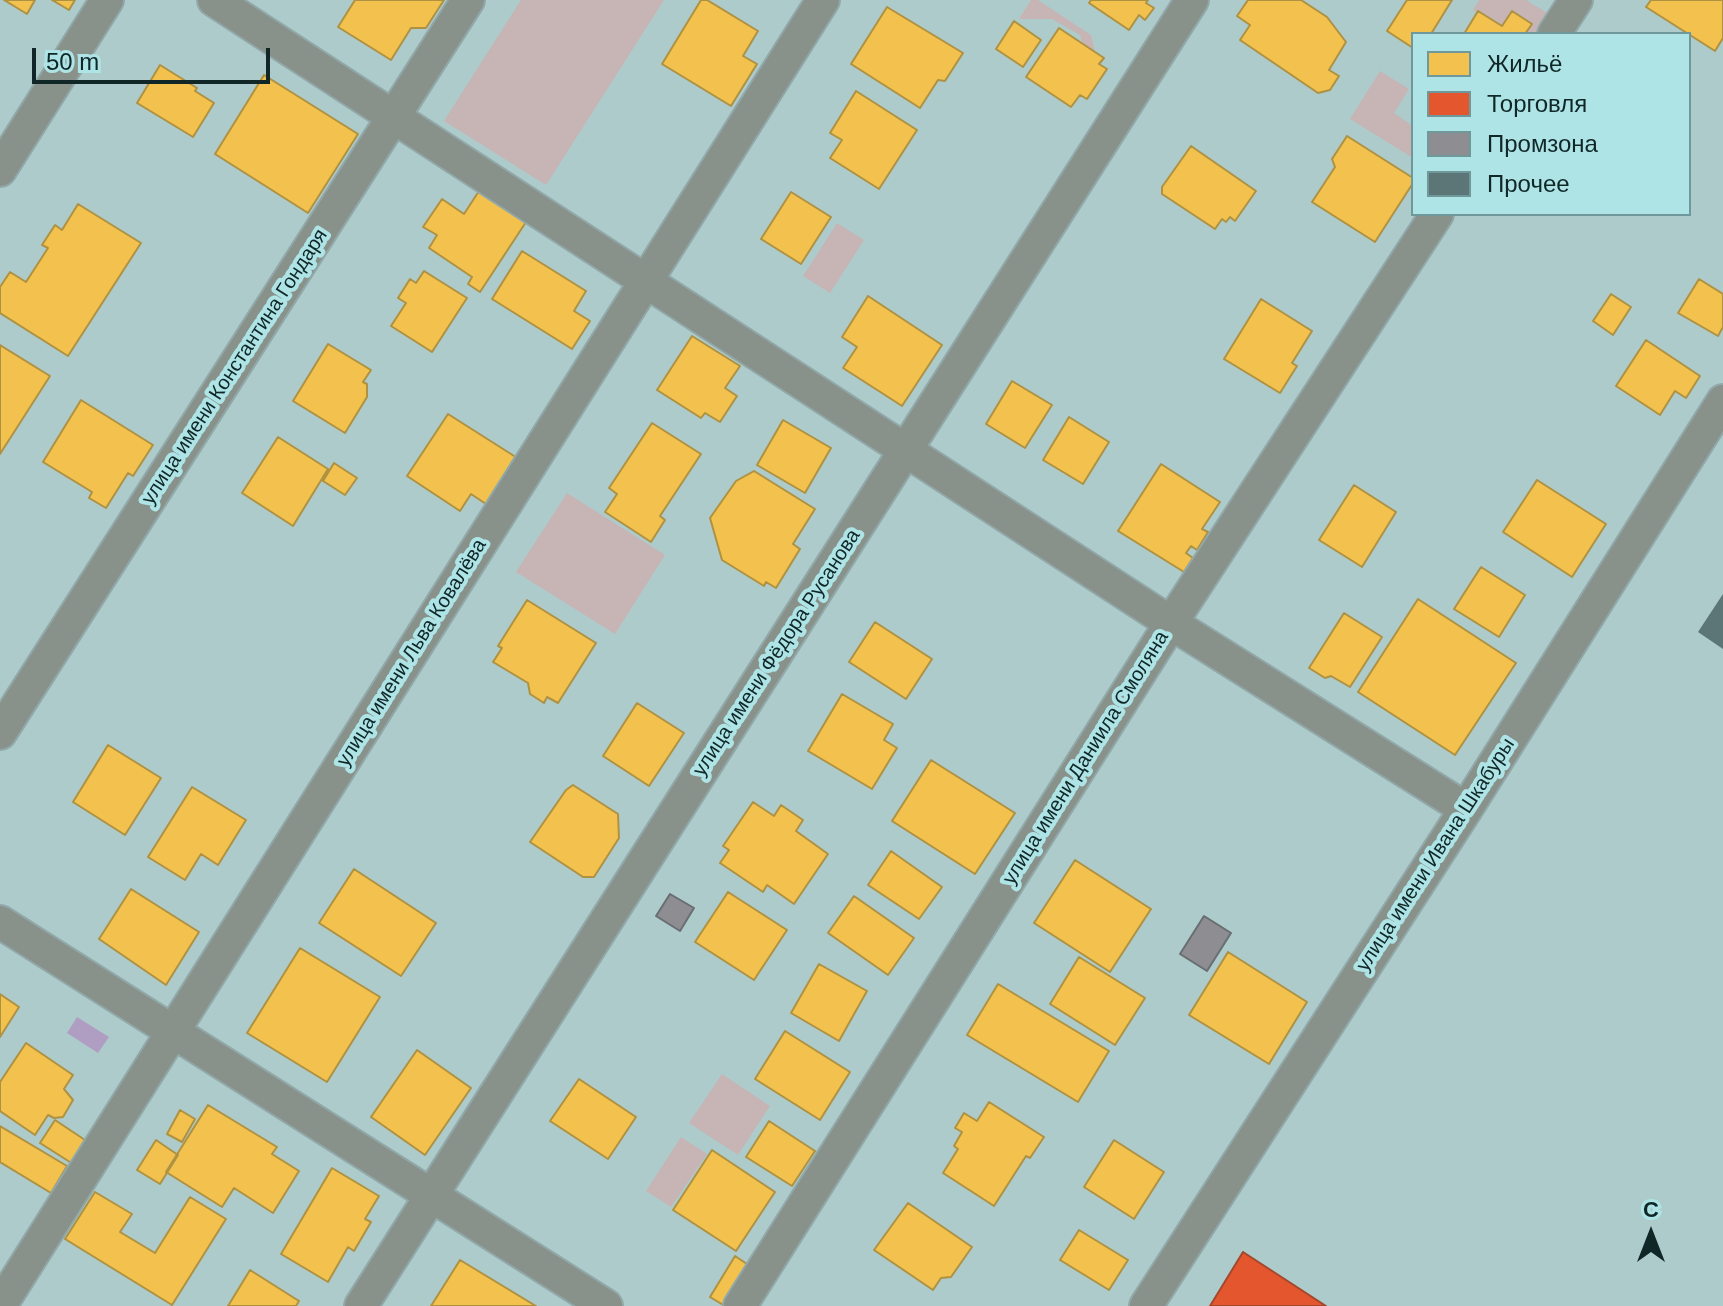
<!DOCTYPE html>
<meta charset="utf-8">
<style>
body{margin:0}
#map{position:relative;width:1723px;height:1306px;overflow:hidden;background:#aecbcc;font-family:Helvetica,sans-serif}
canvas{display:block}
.legend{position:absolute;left:1411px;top:32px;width:280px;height:184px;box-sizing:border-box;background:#aee4e6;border:2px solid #6f989a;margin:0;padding:10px 14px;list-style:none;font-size:24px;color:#102627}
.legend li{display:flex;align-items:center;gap:16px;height:40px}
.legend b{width:40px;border:2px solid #6f989a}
.north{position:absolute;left:1611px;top:1194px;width:80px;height:80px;-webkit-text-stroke:6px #aee4e6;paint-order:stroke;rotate:0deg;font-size:22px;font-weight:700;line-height:32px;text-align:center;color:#102627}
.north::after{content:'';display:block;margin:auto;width:28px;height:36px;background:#102627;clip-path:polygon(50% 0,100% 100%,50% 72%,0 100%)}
.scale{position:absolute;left:32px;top:48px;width:238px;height:36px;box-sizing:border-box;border:4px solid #102627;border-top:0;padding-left:10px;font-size:24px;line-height:28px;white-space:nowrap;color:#102627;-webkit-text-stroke:6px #aee4e6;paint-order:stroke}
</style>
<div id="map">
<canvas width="1723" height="1306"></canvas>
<ul class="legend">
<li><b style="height:22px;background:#f2c14e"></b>Жильё</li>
<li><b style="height:22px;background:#e4572e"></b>Торговля</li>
<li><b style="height:22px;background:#8d8d92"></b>Промзона</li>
<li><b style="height:22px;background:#5c7576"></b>Прочее</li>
</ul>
<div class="north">С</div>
<div class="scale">50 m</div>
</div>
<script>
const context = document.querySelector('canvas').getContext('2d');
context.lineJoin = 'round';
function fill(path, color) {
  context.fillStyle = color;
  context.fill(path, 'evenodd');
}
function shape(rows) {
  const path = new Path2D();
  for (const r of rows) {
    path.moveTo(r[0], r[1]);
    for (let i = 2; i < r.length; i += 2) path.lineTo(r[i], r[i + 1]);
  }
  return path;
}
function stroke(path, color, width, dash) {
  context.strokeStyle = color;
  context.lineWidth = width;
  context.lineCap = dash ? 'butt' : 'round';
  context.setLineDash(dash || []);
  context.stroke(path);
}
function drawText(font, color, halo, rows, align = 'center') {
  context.font = font + ' Helvetica,sans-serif';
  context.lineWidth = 8;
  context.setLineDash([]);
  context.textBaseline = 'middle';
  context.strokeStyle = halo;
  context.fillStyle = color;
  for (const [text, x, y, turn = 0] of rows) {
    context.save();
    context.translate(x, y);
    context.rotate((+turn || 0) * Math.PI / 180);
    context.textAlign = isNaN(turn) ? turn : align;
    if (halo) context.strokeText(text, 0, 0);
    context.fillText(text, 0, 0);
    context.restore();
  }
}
fill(shape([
 [521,0,664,0,546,185,444,121],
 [1031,0,1038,0,1091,35,1095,51,1082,43,1080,35,1052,19,1019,19],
 [1479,0,1526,0,1557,19,1547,34,1525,34,1530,25,1502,28,1473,10],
 [1380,71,1409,89,1394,113,1413,126,1413,158,1350,119],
 [837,223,864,240,830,293,803,276],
 [567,493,665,555,615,634,516,572],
 [722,1074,770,1106,738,1155,689,1123],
 [681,1137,707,1154,671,1207,646,1191]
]), '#c7b4b4');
fill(shape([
 [77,1017,109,1037,98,1053,67,1033]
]), '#b09ec2');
const homes = shape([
 [4,0,35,0,27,14,4,0],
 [52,0,75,0,69,10,52,0],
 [355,0,444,0,426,28,411,28,391,60,338,27,355,0],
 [701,0,707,0,758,31,743,56,757,64,731,106,662,64,701,0],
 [1091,0,1148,0,1146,3,1154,8,1145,20,1139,15,1129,30,1089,3,1091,0],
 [1248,0,1301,0,1327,17,1346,42,1329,70,1339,76,1330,90,1318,93,1240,40,1250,25,1237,16,1248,0],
 [1407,0,1452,0,1431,34,1413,34,1413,48,1387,31,1407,0],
 [1651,0,1723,0,1723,38,1715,51,1646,7,1651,0],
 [887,7,963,53,945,81,938,80,920,108,851,64,887,7],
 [1478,11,1502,26,1512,11,1532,24,1525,34,1464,34,1478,11],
 [1014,21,1041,40,1023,67,996,49,1014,21],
 [1059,28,1104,58,1099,64,1107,69,1087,99,1080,95,1071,107,1026,77,1059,28],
 [160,65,197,88,195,91,214,103,193,137,137,103,160,65],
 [264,75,358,134,308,213,215,154,264,75],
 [856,91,917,130,879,189,830,158,842,140,830,133,856,91],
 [1347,136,1413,178,1413,183,1375,242,1312,202,1335,167,1332,159,1347,136],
 [1191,146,1256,191,1235,221,1230,217,1226,222,1222,219,1215,229,1162,194,1162,187,1191,146],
 [479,191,526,222,480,292,468,284,472,277,429,248,437,235,423,227,442,199,464,214,479,191],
 [791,192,831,217,801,264,761,239,791,192],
 [78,204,141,243,68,356,0,313,0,287,10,272,26,282,48,248,42,245,55,225,62,230,78,204],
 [522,251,586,291,574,311,590,321,572,349,492,299,522,251],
 [424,271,467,298,432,352,391,326,406,303,398,298,410,279,416,283,424,271],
 [1699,279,1723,294,1723,327,1718,336,1678,313,1699,279],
 [1611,294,1631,307,1613,335,1593,321,1611,294],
 [868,296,942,345,902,406,843,368,857,347,842,337,868,296],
 [1261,299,1312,331,1292,363,1297,366,1280,393,1224,359,1261,299],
 [692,336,740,366,725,388,737,396,720,422,705,413,701,418,657,390,692,336],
 [1646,340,1700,376,1686,398,1675,391,1660,415,1616,386,1646,340],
 [328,344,371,370,363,382,367,384,367,397,345,433,293,401,328,344],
 [0,345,50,376,0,454,0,345],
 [1012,381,1052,405,1025,448,986,424,1012,381],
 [81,400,153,445,133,476,128,473,106,508,89,498,92,492,43,462,81,400],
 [448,414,522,461,492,508,471,494,460,511,407,476,448,414],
 [1069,417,1109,442,1083,484,1043,460,1069,417],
 [783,420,831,448,805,493,757,465,783,420],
 [652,423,701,454,660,516,665,520,651,542,605,512,617,494,609,488,652,423],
 [278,437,328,469,293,526,242,493,278,437],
 [334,463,357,478,345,495,323,481,334,463],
 [1161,464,1220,502,1202,529,1208,532,1197,550,1191,546,1186,553,1193,558,1184,572,1118,531,1161,464],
 [754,471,815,509,793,544,800,549,776,588,766,582,764,586,722,560,710,518,736,481,754,471],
 [1537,480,1606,524,1572,577,1503,532,1537,480],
 [1354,485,1396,512,1362,567,1319,540,1354,485],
 [1481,567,1525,595,1499,637,1454,609,1481,567],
 [1418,599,1516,663,1455,755,1358,692,1418,599],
 [527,600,596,643,558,703,547,697,544,703,530,694,528,683,493,662,502,648,498,646,527,600],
 [1344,613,1382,637,1350,687,1331,676,1325,678,1309,668,1344,613],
 [875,622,932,659,906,699,849,662,875,622],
 [842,694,893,724,884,740,897,748,872,789,808,751,842,694],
 [637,703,684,733,649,786,603,756,637,703],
 [108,745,161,778,125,835,73,802,108,745],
 [931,760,1015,813,975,874,892,821,931,760],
 [573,785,618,814,619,838,594,877,583,877,530,842,566,790,573,785],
 [192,787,246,820,218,865,201,854,185,880,148,857,192,787],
 [753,802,774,816,781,805,803,820,796,831,828,854,794,904,767,885,763,892,720,863,729,850,723,846,753,802],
 [891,851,942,887,919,919,868,885,891,851],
 [1075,860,1151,909,1110,972,1034,923,1075,860],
 [354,869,436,923,401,976,319,923,354,869],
 [131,889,199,932,166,985,99,939,131,889],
 [728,892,787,930,754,980,695,942,728,892],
 [854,896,914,938,888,975,828,933,854,896],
 [300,948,380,997,327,1082,247,1033,300,948],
 [1228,952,1307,1002,1269,1064,1189,1015,1228,952],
 [1079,957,1145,998,1115,1045,1050,1004,1079,957],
 [819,964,867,991,839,1041,791,1013,819,964],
 [998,984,1109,1051,1078,1102,967,1035,998,984],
 [0,994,19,1007,0,1037,0,994],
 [785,1031,850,1072,820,1120,755,1079,785,1031],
 [26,1043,73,1075,64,1089,73,1100,63,1117,54,1118,48,1115,35,1135,0,1111,0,1082,26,1043],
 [417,1050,471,1088,425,1155,371,1117,417,1050],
 [579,1079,636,1117,608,1159,550,1121,579,1079],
 [989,1102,1044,1137,1030,1158,1026,1156,994,1206,943,1173,958,1149,954,1146,962,1132,955,1128,964,1113,977,1121,989,1102],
 [208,1105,277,1147,272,1154,299,1171,273,1213,234,1188,222,1207,166,1172,208,1105],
 [180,1110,195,1119,182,1142,167,1134,180,1110],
 [55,1120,88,1142,73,1164,40,1143,55,1120],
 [769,1121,815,1151,792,1186,746,1157,769,1121],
 [0,1126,67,1166,51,1193,0,1162,0,1126],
 [156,1140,178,1155,160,1184,137,1170,156,1140],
 [1114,1140,1164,1172,1134,1219,1084,1187,1114,1140],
 [712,1150,775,1192,736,1251,673,1210,712,1150],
 [332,1168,379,1196,365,1219,371,1222,354,1251,348,1247,328,1282,281,1254,332,1168],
 [95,1192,132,1214,120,1232,155,1253,190,1197,226,1219,172,1305,65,1239,95,1192],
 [908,1203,972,1247,951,1277,941,1278,933,1290,874,1250,908,1203],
 [1079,1230,1128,1260,1109,1290,1060,1260,1079,1230],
 [735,1256,756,1270,725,1306,710,1297,735,1256],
 [460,1260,536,1306,431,1306,460,1260],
 [250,1270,299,1301,296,1306,228,1306,250,1270]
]);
fill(homes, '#f2c14e');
stroke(homes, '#ae9242', 2);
const shops = shape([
 [1243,1252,1326,1306,1210,1306,1243,1252]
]);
fill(shops, '#e4572e');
stroke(shops, '#a4482c', 2);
const industry = shape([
 [670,894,694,908,680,931,656,916,670,894],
 [1204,916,1231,933,1207,971,1180,954,1204,916]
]);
fill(industry, '#8d8d92');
stroke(industry, '#686e72', 2);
fill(shape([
 [1723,594,1723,649,1698,632]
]), '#5c7576');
const minor = shape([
 [214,0,1171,623,1466,809],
 [1554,34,1576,0],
 [0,170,107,0],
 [0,733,468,0],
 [0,922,606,1306],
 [0,1306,823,0],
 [361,1306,1192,0],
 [740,1306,1171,623,1437,214],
 [1146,1306,1466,809,1723,401]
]);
stroke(minor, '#91a8a9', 36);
stroke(minor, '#89918b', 32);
drawText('20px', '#102627', '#aee4e6', [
 ["улица имени Константина Гондаря",235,367,-57],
 ["улица имени Льва Ковалёва",412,653,-58],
 ["улица имени Фёдора Русанова",777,653,-57],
 ["улица имени Даниила Смоляна",1086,758,-58],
 ["улица имени Ивана Шкабуры",1436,855,-57]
]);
</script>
